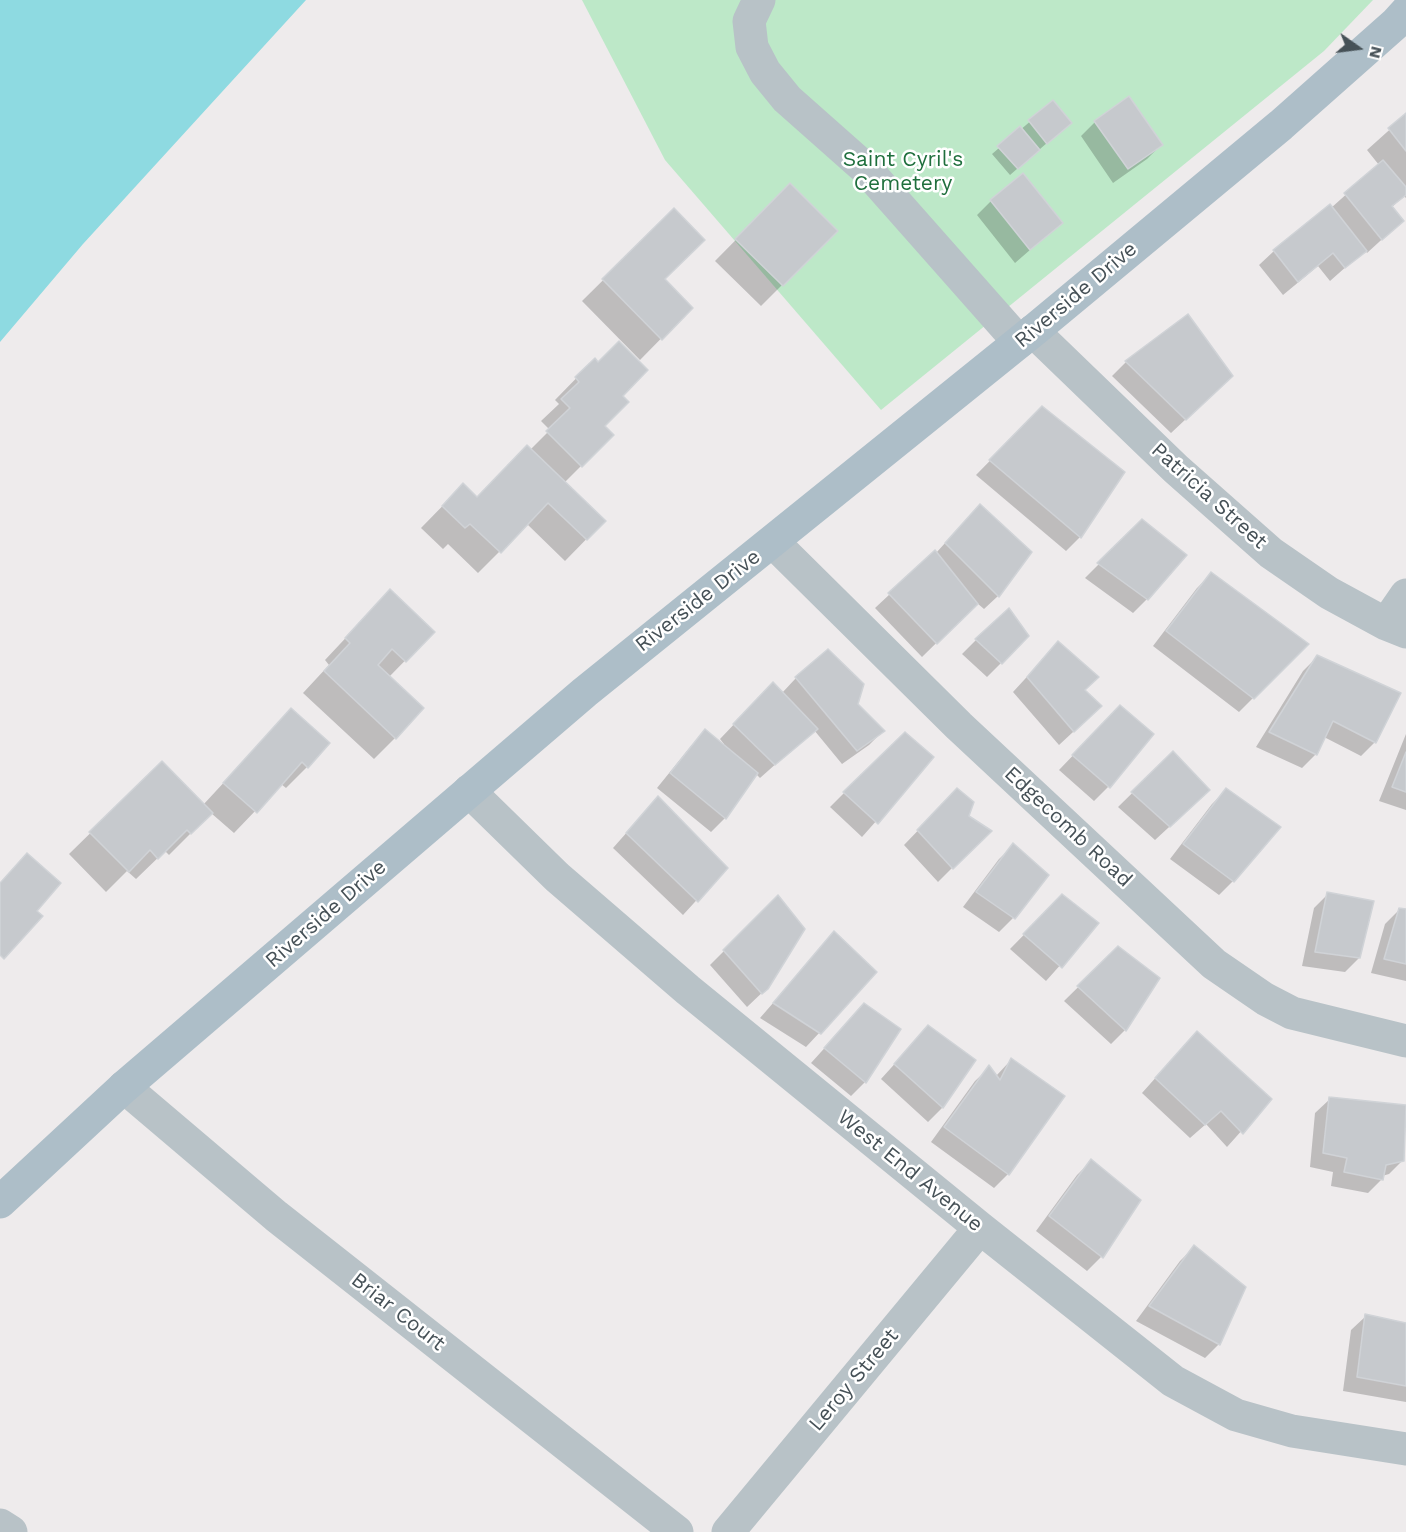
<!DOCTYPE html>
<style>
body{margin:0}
#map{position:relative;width:1406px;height:1532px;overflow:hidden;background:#eeebec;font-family:"Work Sans",sans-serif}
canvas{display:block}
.north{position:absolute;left:1328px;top:18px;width:60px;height:60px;-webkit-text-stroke:4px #fff;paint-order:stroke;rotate:104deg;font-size:16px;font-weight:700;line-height:24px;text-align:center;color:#465157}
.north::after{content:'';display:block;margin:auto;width:21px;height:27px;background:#465157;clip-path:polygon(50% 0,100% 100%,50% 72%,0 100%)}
</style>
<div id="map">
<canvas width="1406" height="1532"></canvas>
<div class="north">N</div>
</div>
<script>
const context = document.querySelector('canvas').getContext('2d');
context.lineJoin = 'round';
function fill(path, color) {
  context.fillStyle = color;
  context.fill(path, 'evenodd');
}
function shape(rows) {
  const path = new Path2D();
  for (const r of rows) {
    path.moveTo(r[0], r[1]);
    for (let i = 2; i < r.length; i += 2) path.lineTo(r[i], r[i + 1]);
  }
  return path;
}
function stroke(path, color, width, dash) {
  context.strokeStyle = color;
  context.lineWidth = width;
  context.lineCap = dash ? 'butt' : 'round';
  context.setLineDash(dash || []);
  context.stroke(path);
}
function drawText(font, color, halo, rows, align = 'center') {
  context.font = font + ' "Work Sans",sans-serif';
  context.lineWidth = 5;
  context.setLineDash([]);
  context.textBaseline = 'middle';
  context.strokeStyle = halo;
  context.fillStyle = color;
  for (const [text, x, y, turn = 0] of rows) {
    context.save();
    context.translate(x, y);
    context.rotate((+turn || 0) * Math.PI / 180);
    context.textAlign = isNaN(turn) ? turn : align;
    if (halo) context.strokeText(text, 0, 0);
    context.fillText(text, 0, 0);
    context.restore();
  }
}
fill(shape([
 [582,0,1373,0,1324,51,881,410,665,160]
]), '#bde8c8');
fill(shape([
 [0,0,306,0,83,244,0,342]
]), '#8edae1');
fill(shape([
 [1053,102,1070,123,1010,175,992,154],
 [1406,115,1406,198,1404,196,1391,208,1402,221,1367,253,1365,250,1330,281,1318,266,1283,295,1259,265,1274,251,1330,206,1331,208,1379,165,1367,150],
 [1095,122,1161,145,1147,159,1113,183,1081,136],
 [790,185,836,231,761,306,715,261],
 [991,201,1061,223,1015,263,977,215],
 [674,210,663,279,691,308,640,360,582,301],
 [594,360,621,396,603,426,612,435,564,483,604,521,565,561,527,524,478,573,448,544,443,549,421,528,463,485,477,498,530,450,550,430,541,421,559,404,555,400],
 [1126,362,1217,390,1171,433,1112,376],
 [1028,422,1080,537,1066,551,976,475],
 [966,520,998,596,984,609,977,603,922,657,875,608,935,552,936,553],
 [1142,521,1147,599,1133,613,1085,578],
 [1211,574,1307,644,1239,712,1153,646,1197,588],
 [369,613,433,632,389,677,395,738,374,759,303,693,329,665,325,660],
 [976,640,1001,663,987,677,962,654],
 [1058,643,1083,691,1086,720,1059,745,1013,692],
 [1317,657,1375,742,1361,756,1324,737,1316,754,1302,768,1256,747,1303,671],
 [796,678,856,704,883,731,869,745,842,764,814,730,760,778,756,774,725,818,711,832,657,788,691,746,705,731,723,746,724,744,720,739,759,698,782,693],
 [291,710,307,767,286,788,281,784,234,833,211,813,169,855,165,851,136,879,127,871,106,892,69,854,162,763,203,805],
 [1106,721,1151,734,1108,787,1094,801,1059,770],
 [1406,734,1406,810,1379,801],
 [1173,753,1194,804,1155,840,1118,807],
 [932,758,862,837,830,807,844,793],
 [957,790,967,817,989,831,938,882,904,845],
 [1226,790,1233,881,1219,895,1170,859,1212,804],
 [644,813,726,868,683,915,613,848],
 [1014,845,1046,875,1013,918,999,932,963,907,999,859],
 [1328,894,1359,958,1345,972,1302,966,1314,908],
 [1062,896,1097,924,1046,981,1010,949],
 [778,897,767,988,747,1007,710,965],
 [1400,909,1406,910,1406,981,1371,973,1385,924],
 [834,933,820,1032,806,1047,760,1018],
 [1118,948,1125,1030,1111,1044,1064,1001],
 [850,1020,865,1082,851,1096,811,1063],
 [928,1027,974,1060,942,1108,928,1122,881,1079],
 [1183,1047,1270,1099,1227,1147,1206,1124,1190,1138,1142,1093],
 [1011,1060,1008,1174,994,1188,931,1142,975,1081,989,1068,996,1076],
 [1330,1099,1406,1106,1403,1160,1389,1174,1382,1176,1382,1179,1368,1193,1331,1186,1333,1172,1310,1167,1315,1113],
 [1091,1161,1101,1257,1087,1271,1036,1231,1077,1175],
 [1194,1247,1219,1344,1205,1358,1136,1321,1180,1261],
 [1366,1316,1406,1324,1406,1402,1343,1391,1351,1330]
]), '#0003');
const building = shape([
 [1129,96,1163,145,1128,169,1094,121,1129,96],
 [1053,100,1072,123,1047,144,1028,120,1053,100],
 [1406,113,1406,151,1388,128,1406,113],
 [1020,126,1040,150,1018,169,997,146,1020,126],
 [1383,160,1406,187,1406,195,1392,206,1404,221,1382,240,1344,193,1383,160],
 [1023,173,1063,223,1030,250,990,200,1023,173],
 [790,183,838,231,783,286,735,239,790,183],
 [1330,204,1367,251,1345,268,1333,253,1298,282,1273,250,1330,204],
 [674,208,705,240,665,279,693,308,662,340,602,279,674,208],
 [1188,314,1233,376,1186,420,1125,361,1188,314],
 [619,341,648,370,623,396,629,402,605,426,614,435,582,467,546,431,570,408,561,399,579,382,575,377,595,358,598,362,619,341],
 [1042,406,1125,472,1081,538,989,460,1042,406],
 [527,445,606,521,587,540,548,503,501,553,470,524,465,528,442,506,463,483,477,497,527,445],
 [980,504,1032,552,999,597,945,543,980,504],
 [1142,519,1187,555,1148,600,1097,563,1142,519],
 [935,550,978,604,937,644,888,593,935,550],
 [1211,572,1309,644,1254,699,1166,631,1211,572],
 [390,589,435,632,406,662,392,649,378,665,424,708,396,739,324,671,350,643,345,638,390,589],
 [1009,608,1029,636,1002,664,975,639,1009,608],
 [1058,641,1099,677,1085,690,1102,706,1074,732,1027,677,1058,641],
 [828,649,864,684,858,704,885,731,857,751,795,677,828,649],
 [1317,655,1401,693,1376,743,1333,721,1317,755,1269,732,1317,655],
 [773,682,818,729,775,765,733,724,773,682],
 [1120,705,1154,734,1110,788,1072,755,1120,705],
 [291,708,330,743,308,768,302,762,257,813,223,783,291,708],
 [705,729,758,773,726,819,670,773,705,729],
 [905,732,934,757,878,824,843,792,905,732],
 [1173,751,1210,790,1170,827,1131,792,1173,751],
 [1406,752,1406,792,1392,787,1406,752],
 [162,761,213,813,191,834,187,830,158,859,150,850,129,872,89,832,162,761],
 [957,788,974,802,969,816,992,831,953,869,917,830,957,788],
 [1226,788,1281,827,1234,882,1183,844,1226,788],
 [658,796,728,868,698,902,626,833,658,796],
 [1013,843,1049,875,1015,919,976,892,1013,843],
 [27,853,61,883,37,911,43,916,4,959,0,955,0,883,27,853],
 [1327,892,1374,901,1360,958,1315,952,1327,892],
 [1062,894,1099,923,1062,968,1023,934,1062,894],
 [778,895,805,929,768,989,762,994,723,950,778,895],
 [1399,908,1406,909,1406,964,1384,959,1399,908],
 [834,931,877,972,821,1034,773,1003,834,931],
 [1118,946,1160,978,1126,1031,1077,986,1118,946],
 [864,1003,901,1029,866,1083,824,1048,864,1003],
 [928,1025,976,1060,943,1108,894,1064,928,1025],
 [1197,1031,1272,1099,1243,1134,1221,1111,1205,1125,1155,1078,1197,1031],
 [1011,1058,1065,1096,1009,1175,944,1127,989,1065,1000,1080,1011,1058],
 [1329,1097,1406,1105,1404,1161,1386,1165,1383,1180,1344,1172,1347,1158,1323,1153,1329,1097],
 [1091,1159,1141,1200,1103,1258,1049,1216,1091,1159],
 [1194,1245,1246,1287,1220,1345,1149,1306,1194,1245],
 [1365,1314,1406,1323,1406,1386,1357,1377,1365,1314]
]);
fill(building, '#c6c9cd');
stroke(building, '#d0d3d7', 1.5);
stroke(shape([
 [759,0,749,21,752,47,765,72,787,99,866,169,1019,342],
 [1033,331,1176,469,1271,553,1329,593,1386,624,1406,632],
 [773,542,959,726,1214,964,1265,999,1292,1013,1406,1041],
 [1386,624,1406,595],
 [469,791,557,877,688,990,980,1228,1173,1381,1236,1415,1292,1431,1406,1449],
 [124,1087,276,1216,677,1532],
 [0,1525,11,1532],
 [728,1532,980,1228]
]), '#b8c2c7', 33);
stroke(shape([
 [0,1202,124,1087,585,692,1033,331,1281,125,1396,23,1406,12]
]), '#adbec8', 33);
drawText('21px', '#1f6f3d', '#fff', [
 ["Saint Cyril's",903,160],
 ["Cemetery",903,184]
]);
drawText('21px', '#465157', '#fff', [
 ["Riverside Drive",1076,295,-40],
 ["Patricia Street",1209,496,42],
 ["Riverside Drive",698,601,-38],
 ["Edgecomb Road",1068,827,43],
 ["Riverside Drive",326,914,-41],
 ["West End Avenue",910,1171,39],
 ["Briar Court",398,1312,38],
 ["Leroy Street",854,1380,-50]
]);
</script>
